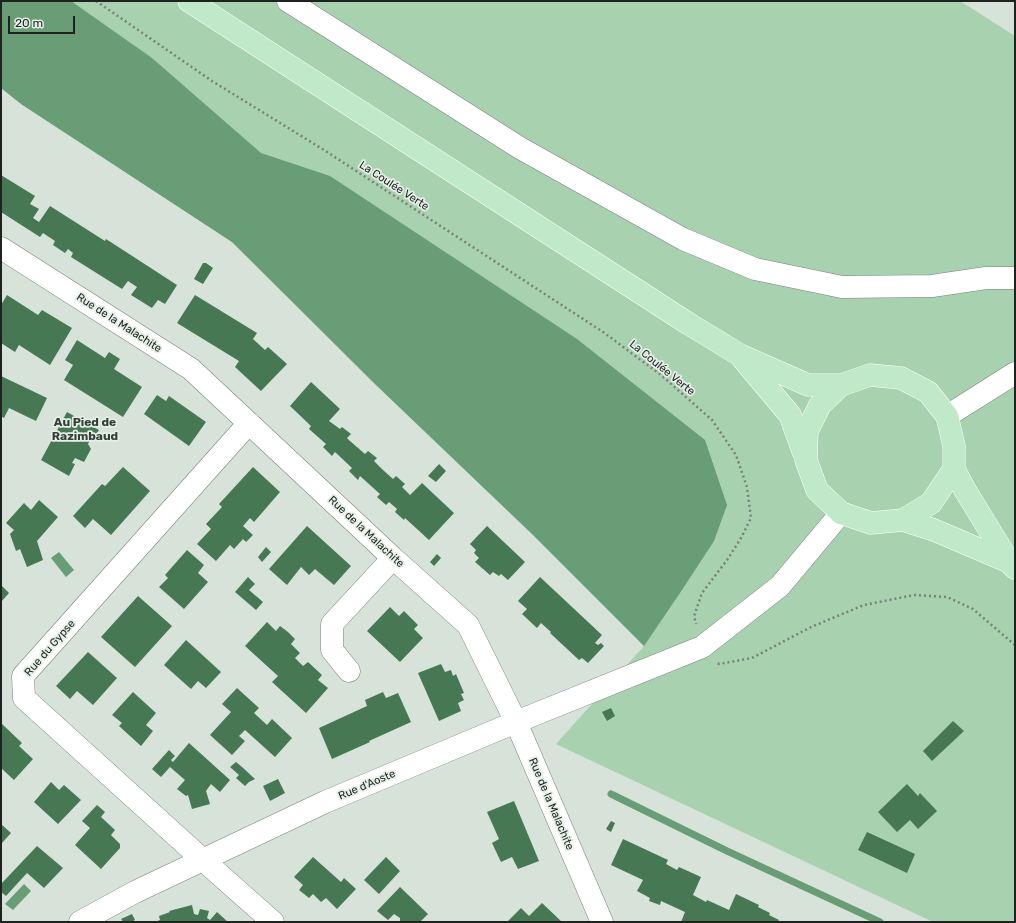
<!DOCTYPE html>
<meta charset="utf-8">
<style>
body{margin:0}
#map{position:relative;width:1016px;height:923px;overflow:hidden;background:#d7e2d9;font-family:Rubik,sans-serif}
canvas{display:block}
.frame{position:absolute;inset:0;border:2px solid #1f2320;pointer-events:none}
.scale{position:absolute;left:8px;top:16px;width:67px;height:18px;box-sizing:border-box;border:2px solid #1f2320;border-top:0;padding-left:5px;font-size:12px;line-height:14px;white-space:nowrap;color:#1f2320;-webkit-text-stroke:3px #e4efe6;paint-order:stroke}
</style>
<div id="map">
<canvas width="1016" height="923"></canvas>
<div class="frame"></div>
<div class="scale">20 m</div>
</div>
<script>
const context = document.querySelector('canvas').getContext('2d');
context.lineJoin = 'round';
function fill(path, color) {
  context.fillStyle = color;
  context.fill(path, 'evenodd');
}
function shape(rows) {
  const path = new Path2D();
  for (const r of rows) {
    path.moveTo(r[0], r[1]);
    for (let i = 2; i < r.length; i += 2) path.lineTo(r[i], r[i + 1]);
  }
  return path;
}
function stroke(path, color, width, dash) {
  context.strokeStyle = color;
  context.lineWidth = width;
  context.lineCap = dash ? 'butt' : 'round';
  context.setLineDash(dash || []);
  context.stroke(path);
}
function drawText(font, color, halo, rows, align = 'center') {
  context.font = font + ' Rubik,sans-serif';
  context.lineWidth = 3.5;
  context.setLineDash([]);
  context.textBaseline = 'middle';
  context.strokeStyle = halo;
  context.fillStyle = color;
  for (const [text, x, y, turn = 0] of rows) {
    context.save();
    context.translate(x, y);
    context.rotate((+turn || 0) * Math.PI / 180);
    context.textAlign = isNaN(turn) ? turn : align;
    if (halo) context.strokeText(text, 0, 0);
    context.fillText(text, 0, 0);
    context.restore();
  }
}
fill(shape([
 [1,1,960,1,1015,36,1015,922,933,922,556,744,644,646,532,534,376,385,232,242,21,104,1,88]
]), '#a8d1b0');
fill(shape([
 [1,1,71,1,152,58,261,153,330,176,577,339,705,440,727,505,714,541,682,590,644,646,532,534,376,385,232,242,21,104,1,88],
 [59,552,74,570,66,577,51,558],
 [24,884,31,891,13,910,5,904]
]), '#699d76');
stroke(shape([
 [611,794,727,851,880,922]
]), '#699d76', 7);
fill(shape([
 [1,175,35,196,30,204,39,209,33,218,39,222,50,206,105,241,106,239,177,285,165,304,158,300,152,308,131,295,137,287,128,281,122,289,71,257,73,253,68,249,65,253,53,245,55,241,43,233,40,237,1,212],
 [203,263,206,263,213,268,203,284,194,279],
 [7,295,38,315,42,310,72,328,50,365,19,345,15,352,1,343,1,305],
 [195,295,257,333,253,339,265,350,268,347,287,364,261,391,235,367,239,361,177,323],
 [77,340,105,358,109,352,120,359,114,369,142,387,123,417,64,380,73,365,65,360],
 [1,376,47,398,36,421,9,408,4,418,1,416],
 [311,382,340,409,329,421,340,429,342,427,351,434,347,438,350,441,365,454,368,451,377,458,374,461,383,470,393,479,396,476,405,484,402,487,410,495,422,483,454,513,429,540,405,518,404,520,395,512,397,509,389,502,386,505,377,497,380,494,360,476,358,480,349,471,352,468,335,452,332,456,323,447,326,444,309,429,311,426,290,406],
 [157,395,166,401,169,396,206,422,189,446,144,414],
 [67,412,99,430,93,439,91,438,88,444,91,449,84,462,75,458,72,463,75,464,69,476,41,460],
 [439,464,446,471,436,482,428,476],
 [123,467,150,491,111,535,93,519,85,528,73,516,102,484,105,486],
 [253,467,280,492,254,522,250,518,243,526,253,535,246,542,243,539,234,549,230,545,216,561,197,544,211,529,206,524,222,507,219,504],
 [39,500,58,517,37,541,43,560,27,567,20,549,16,551,10,534,14,530,6,523,24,503,31,510],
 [307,526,351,566,334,585,315,569,309,575,301,567,287,585,269,569],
 [487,526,525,562,508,580,501,574,499,576,493,572,490,575,475,562,479,558,474,553,476,550,470,544],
 [266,547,271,552,262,562,258,557],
 [187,550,204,565,198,573,208,582,184,609,159,587,168,578,165,575],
 [437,554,441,558,434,566,430,562],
 [248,577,255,584,249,590,263,602,256,610,235,592],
 [540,577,602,635,595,643,598,645,601,643,604,646,588,663,582,658,579,660,550,633,551,632,541,623,537,628,522,614,527,609,518,601],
 [1,585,9,593,1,602],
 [138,596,172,626,135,667,101,637],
 [390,607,399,616,404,611,418,625,414,629,423,638,400,662,367,631],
 [267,622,276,631,280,626,288,632,295,639,291,644,300,653,295,658,303,666,308,662,322,675,318,680,328,688,306,713,272,682,278,676,245,646],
 [186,640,221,672,206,688,198,681,191,689,164,665],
 [88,652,117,678,93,705,77,691,70,699,56,686],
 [441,664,445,672,451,670,453,676,456,674,464,693,461,694,464,700,458,703,461,711,439,721,418,673],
 [237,688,259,708,254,713,267,725,272,719,292,738,275,757,245,730,239,736,245,741,232,755,210,735,231,712,222,704],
 [133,692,156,713,146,725,153,731,141,746,119,726,122,723,112,715],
 [383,692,386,698,398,693,411,722,369,741,370,742,332,759,319,728,367,706,365,700],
 [611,708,615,716,607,721,602,712],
 [953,721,964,731,932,761,923,751],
 [1,723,22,743,19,746,33,759,14,780,1,768],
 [189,743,230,780,220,792,211,784,206,791,210,804,192,809,188,795,186,796,177,789,185,780,170,767,161,777,152,769,169,750,175,756,171,760,173,762],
 [236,762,242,767,255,779,249,782,245,786,236,778,239,775,230,767],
 [278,779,285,793,270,801,263,786],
 [51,782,59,790,64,785,81,800,58,824,34,802],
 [907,784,918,796,920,793,937,811,918,829,910,820,897,832,878,812],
 [514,801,539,861,518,869,512,857,501,862,492,843,499,839,487,812],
 [97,805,105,812,101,817,115,830,111,835,120,844,120,848,101,869,75,845,90,828,82,821],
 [611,821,615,823,611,832,606,829],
 [1,824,11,833,1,844],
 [867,832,915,854,907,873,858,850],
 [623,839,668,860,666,864,677,870,679,867,701,877,693,895,706,902,707,900,729,910,736,894,759,905,758,907,770,913,769,915,779,920,778,922,681,922,685,912,661,901,660,905,649,901,650,898,637,891,643,880,611,865],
 [37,846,63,868,44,888,27,873,6,896,1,892,1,884],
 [313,857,341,882,344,878,356,889,337,909,326,898,321,902,313,894,309,898,299,890,303,885,294,877],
 [386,857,400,871,379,894,364,880],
 [400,887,428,914,420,922,400,922,400,918,394,914,388,920,377,911],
 [542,903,562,922,507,922,521,908,529,916],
 [192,905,194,914,198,915,200,909,209,911,207,918,210,920,217,912,228,922,155,922,160,920,159,916,170,912,169,911],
 [132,914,135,920,131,922,123,922,121,919]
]), '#467853');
const minor = shape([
 [288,1,520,148,683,239,755,269,842,287,932,286,986,278,1015,278],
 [1,248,191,369,393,558,468,625,516,722,602,922],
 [947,416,1015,373],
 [249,423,23,676,24,698,203,860,273,922],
 [349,671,332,650,332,624,393,558],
 [80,922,135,892,325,802,516,722,702,647,780,586,841,513]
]);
const major = shape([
 [189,1,689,324,740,355,808,385,841,385,870,375,901,378,928,392,947,416,954,446,954,469,931,503,903,520,871,523,841,513,817,490,806,460,807,431,820,405,841,385],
 [743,359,790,415,803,451],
 [954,469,965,490,1009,562,1015,568],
 [903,520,934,530,1009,562]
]);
stroke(minor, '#79837b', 23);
stroke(major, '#fff', 23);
stroke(shape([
 [96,1,212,81,324,150,603,332,661,375,712,420,736,455,747,487,751,518,741,538,727,560,702,593,694,616,696,624],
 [718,663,719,664,752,658,811,627,864,605,914,595,947,597,973,609,1015,645]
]), '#7a817b', 2.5, [2, 3]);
stroke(minor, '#fff', 22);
stroke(major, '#c0e9ca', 22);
drawText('11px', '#1f2320', '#e4efe6', [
 ["La Coulée Verte",394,186,33],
 ["Rue de la Malachite",119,323,33],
 ["La Coulée Verte",662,368,39],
 ["Rue de la Malachite",366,532,43],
 ["Rue du Gypse",50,648,-49],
 ["Rue d'Aoste",367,785,-23],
 ["Rue de la Malachite",551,804,67]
]);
drawText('bold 12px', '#353e37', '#e4efe6', [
 ["Au Pied de",85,423],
 ["Razimbaud",85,437]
]);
</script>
